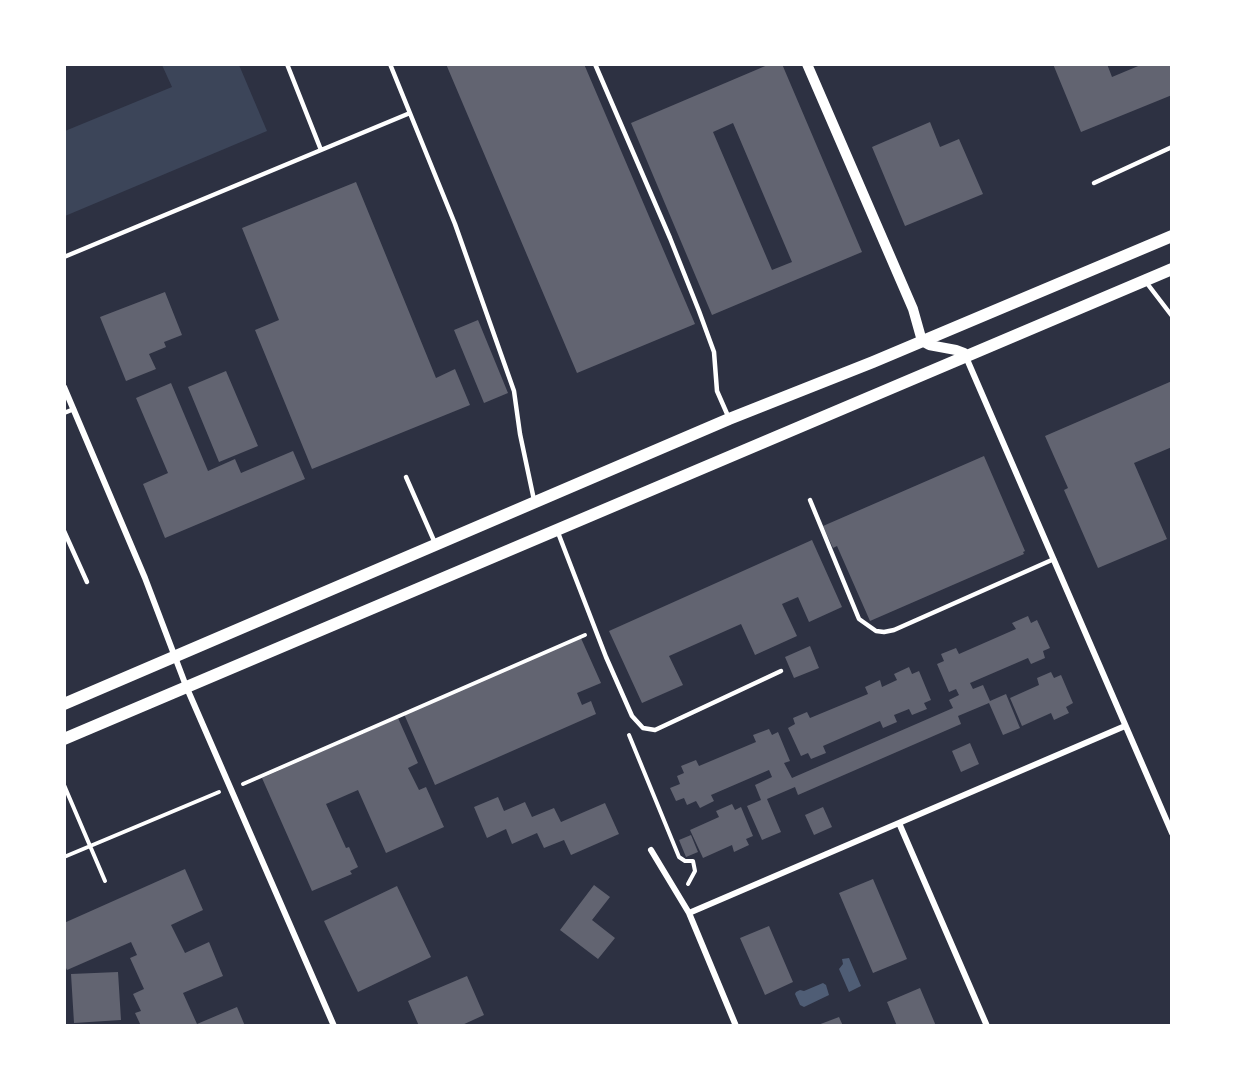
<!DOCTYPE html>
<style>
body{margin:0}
#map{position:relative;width:1236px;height:1090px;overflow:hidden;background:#2d3142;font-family:Ubuntu,sans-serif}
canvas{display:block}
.frame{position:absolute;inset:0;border:66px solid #fff;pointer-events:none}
</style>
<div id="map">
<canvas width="1236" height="1090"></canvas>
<div class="frame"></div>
</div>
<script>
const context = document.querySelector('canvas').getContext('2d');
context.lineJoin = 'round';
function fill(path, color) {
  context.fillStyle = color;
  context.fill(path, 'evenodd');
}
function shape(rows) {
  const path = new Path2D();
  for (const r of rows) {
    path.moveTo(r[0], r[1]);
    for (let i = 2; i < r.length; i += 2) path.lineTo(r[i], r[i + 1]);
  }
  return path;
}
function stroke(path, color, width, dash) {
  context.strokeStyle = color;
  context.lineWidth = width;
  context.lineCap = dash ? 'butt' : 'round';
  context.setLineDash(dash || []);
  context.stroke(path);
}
fill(shape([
 [162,65,239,65,267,131,65,216,65,131,172,87]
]), '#3c4559');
fill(shape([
 [849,958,861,986,849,992,839,969,843,964,842,959],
 [823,983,826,985,829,995,804,1007,800,1005,795,994,796,992,800,990,804,991]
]), '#4f5d75');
fill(shape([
 [446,64,584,64,695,324,577,373],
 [770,64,782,64,862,252,712,315,631,123],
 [733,123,792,262,772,270,713,132],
 [1053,64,1107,64,1112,77,1143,64,1172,64,1172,95,1081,132],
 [930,122,940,147,959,139,983,194,905,226,872,147],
 [356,182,436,378,455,369,470,405,312,469,255,330,279,320,242,228],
 [165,292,182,335,164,342,166,347,149,354,156,369,126,381,100,317],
 [478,320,508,393,484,403,454,330],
 [226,371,258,446,219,462,188,387],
 [1172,381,1172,447,1134,463,1167,539,1098,568,1064,490,1068,488,1045,436],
 [171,383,208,471,235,459,241,473,293,451,305,479,165,538,143,484,168,473,136,398],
 [984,456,1025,551,1023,552,1024,554,870,621,837,546,833,548,823,526],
 [812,540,842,607,809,622,798,597,782,604,797,636,755,655,741,624,669,656,683,685,642,703,609,631],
 [1028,616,1031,623,1037,620,1050,648,1043,651,1045,658,1031,664,1028,658,970,683,973,689,983,685,990,701,1006,694,1020,728,1003,735,989,703,958,716,961,724,798,795,795,787,767,799,781,832,762,840,747,806,761,800,755,785,772,777,769,770,711,795,714,801,700,808,696,801,687,805,684,798,676,801,670,788,680,784,677,776,684,773,681,766,696,760,699,766,756,742,753,735,769,729,772,735,778,732,790,761,784,763,792,778,953,708,949,700,959,695,956,689,949,692,937,664,944,661,941,654,956,648,959,654,1016,629,1012,623],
 [580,636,601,683,577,693,582,705,591,701,596,714,435,785,404,714],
 [810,646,819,668,794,678,785,657],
 [909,667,912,674,919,671,931,700,924,703,927,709,912,715,909,709,894,715,897,722,883,728,880,721,823,746,826,753,811,759,808,753,801,756,788,728,795,724,793,718,807,712,810,718,868,694,865,687,880,680,882,687,897,680,894,674],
 [1051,672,1054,678,1061,675,1073,703,1066,707,1069,713,1054,720,1051,713,1022,726,1010,698,1039,685,1037,678],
 [398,718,418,763,408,768,419,790,426,787,444,827,386,853,358,790,326,804,346,848,349,847,358,867,350,871,352,874,312,891,262,778],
 [970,743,979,764,961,772,952,751],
 [498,797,504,811,525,802,532,817,554,808,561,822,605,803,619,834,571,855,564,840,544,848,537,833,512,844,506,829,487,838,474,807],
 [732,804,735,810,741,807,753,836,746,839,749,845,734,852,732,845,703,858,690,830,719,817,716,811],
 [823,807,832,827,814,835,805,815],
 [691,835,698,852,686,857,679,840],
 [185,869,203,910,171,925,185,953,209,942,223,976,183,993,197,1024,237,1007,245,1026,141,1026,135,1013,141,1011,133,994,144,989,130,958,137,955,131,942,67,970,64,964,64,923],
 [873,879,907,959,873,973,839,893],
 [594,885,610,897,592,920,615,938,598,959,560,930],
 [397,886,431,957,358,992,324,921],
 [769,926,793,982,765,995,740,938],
 [118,972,121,1020,74,1023,71,974],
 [467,976,484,1015,460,1026,419,1026,408,1001],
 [920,988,936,1026,897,1026,887,1002],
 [839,1017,843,1026,818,1026,818,1025]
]), '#626471');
stroke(shape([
 [629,735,679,857,685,861,693,861,695,871,688,884],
 [243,784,585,635],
 [64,785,105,881],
 [64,857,219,792]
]), '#fff', 4);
stroke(shape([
 [287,64,321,150],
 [390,64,455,224,514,391,520,434,534,500],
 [595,64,670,238,699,311,714,352,717,391,728,416],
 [1094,183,1172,147],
 [64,257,410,113],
 [1146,282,1172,316],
 [64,413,74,409],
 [406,477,435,543],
 [810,500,859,619,876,631,884,632,894,630,1054,559],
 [557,530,606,657,632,716,643,728,655,730,781,671],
 [64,531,87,582]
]), '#fff', 4.5);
stroke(shape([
 [966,357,1172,833],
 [64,387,145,578,186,686,334,1026],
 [899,823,987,1026],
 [651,850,689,913,736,1026],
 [689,913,1125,726]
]), '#fff', 6);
stroke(shape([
 [807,64,913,309,922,341,929,345,956,350,964,353,966,356]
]), '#fff', 10);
stroke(shape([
 [64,704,729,419,873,362,1172,236],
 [64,739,1172,269]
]), '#fff', 12);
</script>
